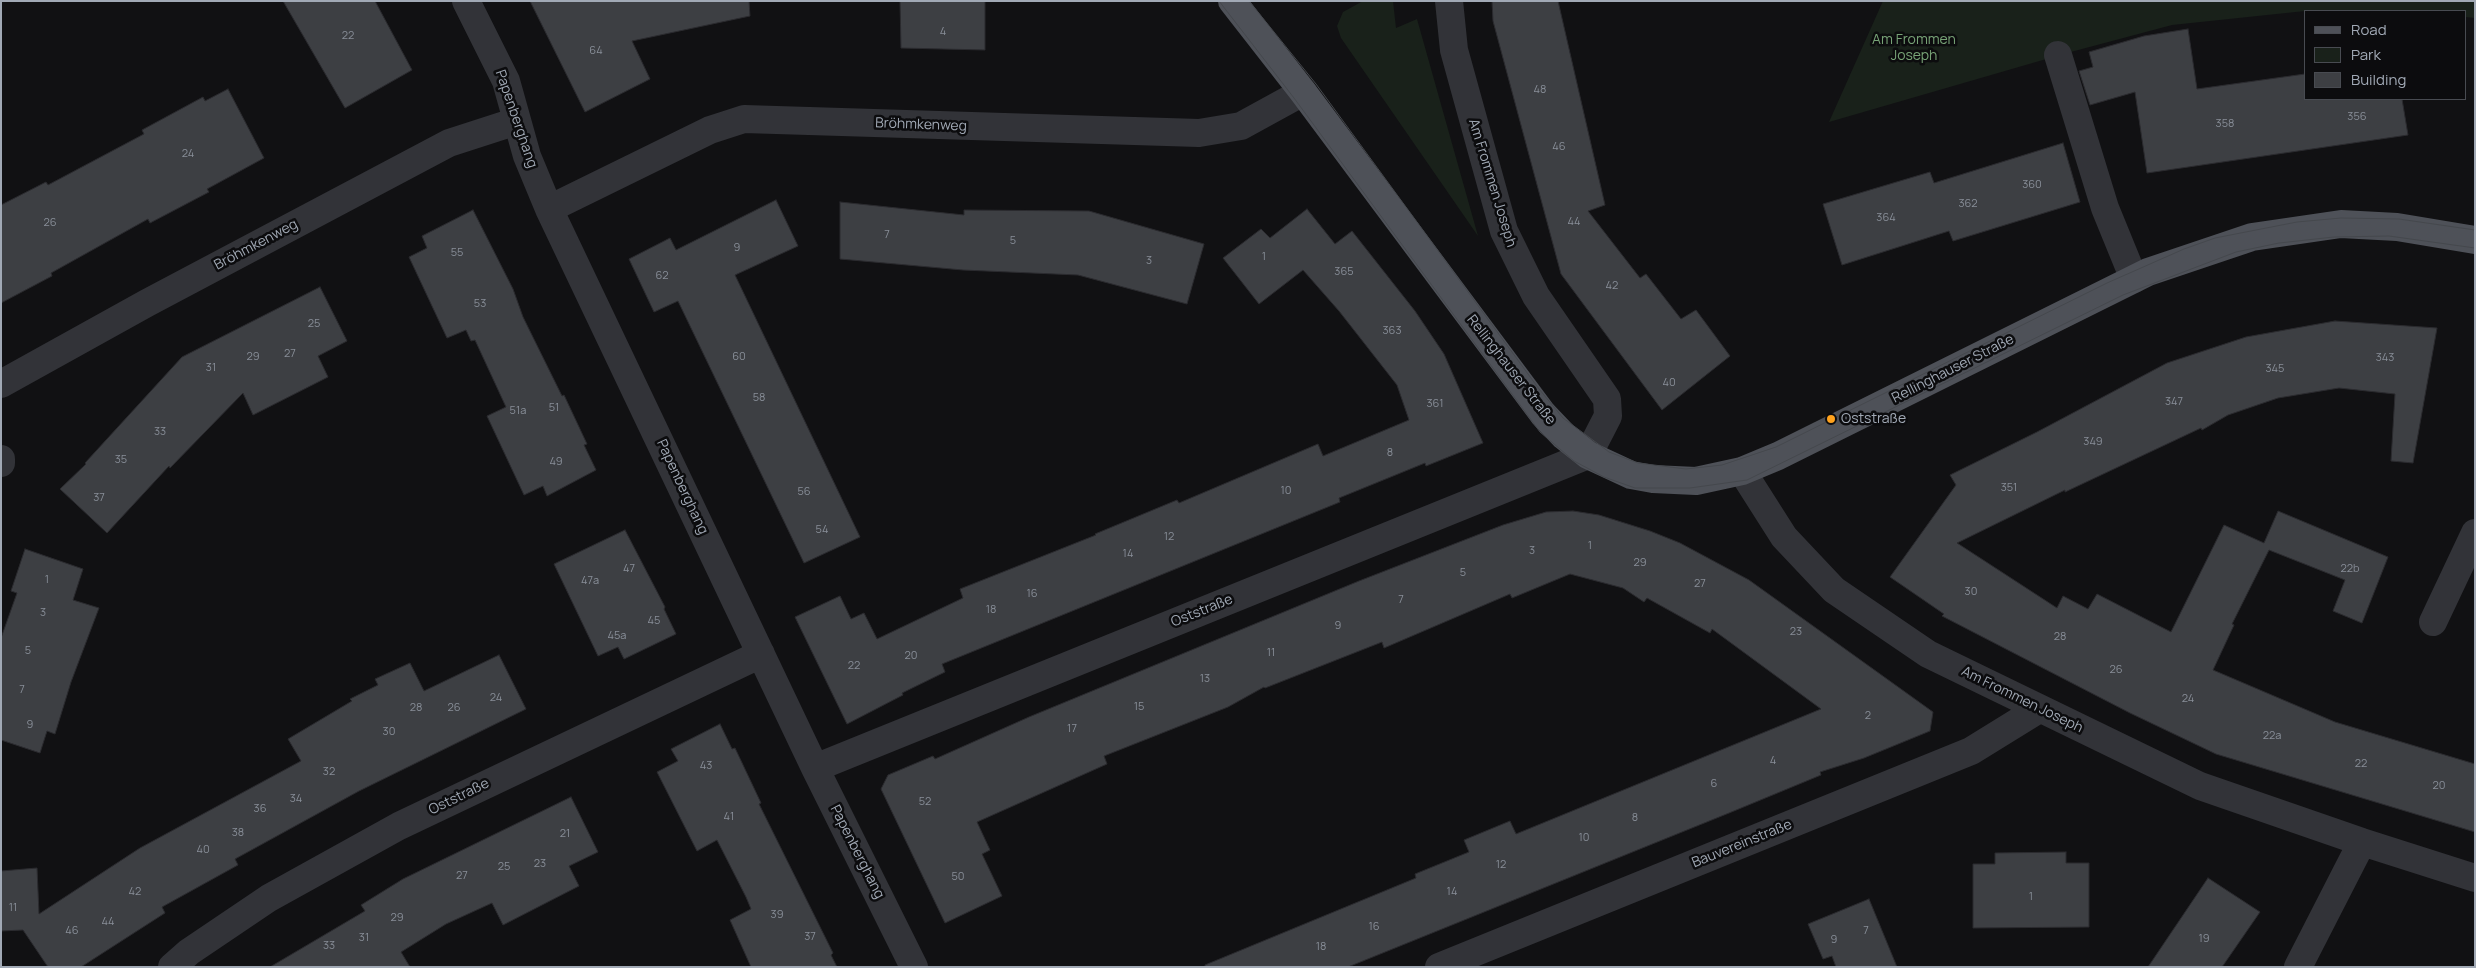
<!DOCTYPE html>
<meta charset="utf-8">
<style>
body{margin:0}
#map{position:relative;width:2476px;height:968px;overflow:hidden;background:#111113;font-family:Manrope,sans-serif}
canvas{display:block}
.frame{position:absolute;inset:0;border:2px solid #a1a9b5;pointer-events:none}
.legend{position:absolute;left:2304px;top:10px;width:162px;height:90px;box-sizing:border-box;background:#0c0c0e;border:1px solid #484b51;margin:0;padding:6px 9px;list-style:none;font-size:15px;color:#a1a9b5}
.legend li{display:flex;align-items:center;gap:10px;height:25px}
.legend b{width:25px;border:1px solid #484b51}
</style>
<div id="map">
<canvas width="2476" height="968"></canvas>
<div class="frame"></div>
<ul class="legend">
<li><b style="height:6px;background:#4e5158"></b>Road</li>
<li><b style="height:14px;background:#19211a"></b>Park</li>
<li><b style="height:14px;background:#3d3f43"></b>Building</li>
</ul>
</div>
<script>
const context = document.querySelector('canvas').getContext('2d');
context.lineJoin = 'round';
function fill(path, color) {
  context.fillStyle = color;
  context.fill(path, 'evenodd');
}
function shape(rows) {
  const path = new Path2D();
  for (const r of rows) {
    path.moveTo(r[0], r[1]);
    for (let i = 2; i < r.length; i += 2) path.lineTo(r[i], r[i + 1]);
  }
  return path;
}
function stroke(path, color, width, dash) {
  context.strokeStyle = color;
  context.lineWidth = width;
  context.lineCap = dash ? 'butt' : 'round';
  context.setLineDash(dash || []);
  context.stroke(path);
}
function drawText(font, color, halo, rows, align = 'center') {
  context.font = font + ' Manrope,sans-serif';
  context.lineWidth = 5;
  context.setLineDash([]);
  context.textBaseline = 'middle';
  context.strokeStyle = halo;
  context.fillStyle = color;
  for (const [text, x, y, turn = 0] of rows) {
    context.save();
    context.translate(x, y);
    context.rotate((+turn || 0) * Math.PI / 180);
    context.textAlign = isNaN(turn) ? turn : align;
    if (halo) context.strokeText(text, 0, 0);
    context.fillText(text, 0, 0);
    context.restore();
  }
}
fill(shape([
 [1363,1,1393,1,1396,28,1417,19,1478,236,1341,38,1337,26,1343,12],
 [1883,1,2475,1,2475,18,2465,17,2465,11,2305,11,2172,25,2067,53,1829,122]
]), '#19211a');
const building = shape([
 [283,1,375,1,412,70,345,108,283,1],
 [530,1,749,1,750,16,632,41,650,79,585,112,530,1],
 [900,1,985,1,985,50,901,48,900,1],
 [1492,1,1558,1,1605,205,1588,211,1640,278,1646,274,1681,319,1696,310,1730,356,1662,410,1561,274,1493,21,1492,1],
 [2188,29,2197,89,2305,74,2305,99,2402,99,2408,135,2147,173,2135,92,2090,105,2079,71,2093,67,2089,52,2144,36,2188,29],
 [228,89,264,158,207,189,209,192,150,223,148,219,51,273,52,276,1,303,1,205,46,182,48,185,144,134,142,130,203,97,205,101,228,89],
 [2063,143,2080,202,1953,241,1949,231,1842,265,1823,204,1930,172,1934,183,2063,143],
 [776,200,798,246,735,275,860,537,804,563,678,301,654,312,629,259,670,238,676,250,776,200],
 [840,202,964,215,964,210,1089,211,1204,244,1187,304,1078,275,963,270,840,259,840,202],
 [1307,209,1335,244,1352,231,1415,311,1444,354,1483,443,1426,466,1425,463,1339,498,1340,502,942,664,945,672,902,693,903,695,847,724,795,617,840,596,851,619,864,613,877,639,963,598,960,589,1096,535,1095,534,1177,500,1179,503,1318,444,1323,456,1409,420,1397,385,1339,311,1303,270,1259,304,1223,258,1261,229,1270,238,1307,209],
 [473,210,513,289,523,317,562,396,564,395,587,444,584,445,596,470,547,496,543,486,524,495,487,416,506,407,475,340,471,341,466,330,447,338,409,257,427,248,422,236,473,210],
 [320,287,347,341,318,356,328,377,253,415,243,393,170,468,169,466,107,533,60,489,86,464,85,463,182,357,320,287],
 [2335,321,2437,328,2413,463,2391,461,2395,394,2339,388,2278,398,2228,415,2202,430,2201,428,2065,492,2065,490,1957,543,2057,608,2063,596,2088,609,2097,594,2171,632,2224,525,2264,543,2278,511,2388,557,2362,623,2333,611,2345,580,2269,550,2232,624,2234,625,2213,670,2335,722,2475,764,2475,832,2216,754,2130,713,1942,616,1944,614,1890,577,1956,485,1950,475,2037,432,2167,363,2246,337,2335,321],
 [1573,511,1599,515,1650,531,1680,543,1749,580,1933,712,1930,731,1864,758,1820,772,1821,775,1729,813,1348,967,1205,967,1205,965,1416,878,1415,874,1469,852,1464,840,1510,821,1516,834,1821,709,1712,629,1710,633,1647,598,1644,602,1623,588,1570,574,1512,598,1510,594,1384,648,1382,642,1265,688,1264,687,1228,707,1104,756,1107,764,977,822,990,850,982,854,1002,896,945,923,881,789,888,775,933,756,935,759,1029,717,1359,581,1503,525,1546,512,1573,511],
 [625,530,665,607,664,609,676,634,624,659,618,647,598,656,554,564,625,530],
 [25,549,83,569,73,600,99,608,71,682,55,734,47,731,40,753,1,740,1,638,17,593,11,591,25,549],
 [499,655,526,709,359,791,235,859,238,865,162,907,165,913,81,967,48,967,23,930,1,931,1,871,37,868,39,914,140,848,301,761,288,739,352,701,350,699,378,685,375,679,410,663,424,691,499,655],
 [720,724,732,749,735,748,761,803,759,804,833,953,831,955,837,967,751,967,730,920,751,909,746,897,717,840,697,851,657,772,678,761,671,749,720,724],
 [571,797,598,852,569,866,579,886,503,925,492,903,446,924,401,952,410,967,270,967,365,911,361,905,403,879,571,797],
 [2066,852,2066,863,2089,863,2089,927,1973,928,1973,864,1995,864,1995,853,2066,852],
 [2208,878,2260,912,2222,967,2148,967,2208,878],
 [1869,899,1897,967,1836,967,1832,956,1823,959,1808,924,1869,899]
]);
fill(building, '#3d3f43');
stroke(building, '#2b2b2f', 1);
stroke(shape([
 [466,1,506,81,527,156,549,209,815,768,914,967],
 [2058,55,2105,208,2134,279],
 [549,209,710,130,744,119,1199,133,1241,126,1303,92],
 [1,384,147,303,449,143,517,121],
 [1,459,1,463],
 [1742,471,1784,537,1834,590,1928,654,2200,786,2362,842,2475,878],
 [2433,622,2475,533],
 [815,768,1588,455,1608,416,1607,399,1536,296,1504,231,1454,50,1449,1],
 [172,967,189,952,269,898,399,826,761,654],
 [1439,967,1971,751,2039,709],
 [2298,967,2362,842]
]), '#323338', 28);
stroke(shape([
 [1232,1,1303,92,1543,414,1564,436,1588,455,1631,475,1653,479,1696,481,1742,471,1778,456,2148,272,2252,237,2341,224,2397,227,2475,240]
]), '#4e5158', 28);
stroke(shape([
 [1219,1,1294,98,1540,432,1574,461,1604,477,1635,488,1690,488,1747,480,2123,295,2236,252,2279,243,2334,237,2389,236,2475,248],
 [1249,1,1316,84,1539,389,1563,418,1609,452,1638,463,1686,469,1722,465,1776,447,2107,283,2184,249,2215,238,2297,222,2341,218,2399,219,2475,230]
]), '#45484d', 1);
for (const [x, y, r, color] of [
 [1831,419,5,"#ffa21d"]
]) {
  const dot = new Path2D();
  dot.arc(x, y, r, 0, 2 * Math.PI);
  context.fillStyle = color;
  context.fill(dot);
  stroke(dot, '#0c0c0e', 2);
}
drawText('11px', '#888e98', null, [
 ["4",943,32],
 ["22",348,36],
 ["64",596,51],
 ["48",1540,90],
 ["356",2357,117],
 ["358",2225,124],
 ["46",1559,147],
 ["24",188,154],
 ["360",2032,185],
 ["362",1968,204],
 ["364",1886,218],
 ["44",1574,222],
 ["26",50,223],
 ["7",887,235],
 ["5",1013,241],
 ["9",737,248],
 ["55",457,253],
 ["1",1264,257],
 ["3",1149,261],
 ["365",1344,272],
 ["62",662,276],
 ["42",1612,286],
 ["53",480,304],
 ["25",314,324],
 ["363",1392,331],
 ["27",290,354],
 ["29",253,357],
 ["60",739,357],
 ["343",2385,358],
 ["31",211,368],
 ["345",2275,369],
 ["40",1669,383],
 ["58",759,398],
 ["347",2174,402],
 ["361",1435,404],
 ["51",554,408],
 ["51a",518,411],
 ["33",160,432],
 ["349",2093,442],
 ["8",1390,453],
 ["35",121,460],
 ["49",556,462],
 ["351",2009,488],
 ["10",1286,491],
 ["56",804,492],
 ["37",99,498],
 ["54",822,530],
 ["12",1169,537],
 ["1",1590,546],
 ["3",1532,551],
 ["14",1128,554],
 ["29",1640,563],
 ["47",629,569],
 ["22b",2350,569],
 ["5",1463,573],
 ["1",47,580],
 ["47a",590,581],
 ["27",1700,584],
 ["30",1971,592],
 ["16",1032,594],
 ["7",1401,600],
 ["18",991,610],
 ["3",43,613],
 ["45",654,621],
 ["9",1338,626],
 ["23",1796,632],
 ["45a",617,636],
 ["28",2060,637],
 ["5",28,651],
 ["11",1271,653],
 ["20",911,656],
 ["22",854,666],
 ["26",2116,670],
 ["13",1205,679],
 ["7",22,690],
 ["24",496,698],
 ["24",2188,699],
 ["15",1139,707],
 ["28",416,708],
 ["26",454,708],
 ["2",1868,716],
 ["9",30,725],
 ["17",1072,729],
 ["30",389,732],
 ["22a",2272,736],
 ["4",1773,761],
 ["22",2361,764],
 ["43",706,766],
 ["32",329,772],
 ["6",1714,784],
 ["20",2439,786],
 ["34",296,799],
 ["52",925,802],
 ["36",260,809],
 ["41",729,817],
 ["8",1635,818],
 ["38",238,833],
 ["21",565,834],
 ["10",1584,838],
 ["40",203,850],
 ["23",540,864],
 ["12",1501,865],
 ["25",504,867],
 ["27",462,876],
 ["50",958,877],
 ["42",135,892],
 ["14",1452,892],
 ["1",2031,897],
 ["11",13,908],
 ["39",777,915],
 ["29",397,918],
 ["44",108,922],
 ["16",1374,927],
 ["46",72,931],
 ["7",1866,931],
 ["37",810,937],
 ["31",364,938],
 ["19",2204,939],
 ["9",1834,940],
 ["33",329,946],
 ["18",1321,947]
]);
drawText('14px', '#77a276', '#0c0c0e', [
 ["Am Frommen",1914,40],
 ["Joseph",1914,56]
]);
drawText('14px', '#a1a9b5', '#0c0c0e', [
 ["Papenberghang",516,119,71],
 ["Bröhmkenweg",921,125,2],
 ["Am Frommen Joseph",1492,183,73],
 ["Bröhmkenweg",256,245,-28],
 ["Rellinghauser Straße",1953,369,-27],
 ["Rellinghauser Straße",1511,370,52],
 ["Papenberghang",682,487,65],
 ["Oststraße",1202,611,-22],
 ["Am Frommen Joseph",2022,700,26],
 ["Oststraße",459,797,-26],
 ["Bauvereinstraße",1742,844,-22],
 ["Papenberghang",857,852,63]
]);
drawText('14px', '#a1a9b5', '#0c0c0e', [
 ["Oststraße",1841,419]
], 'left');
</script>
